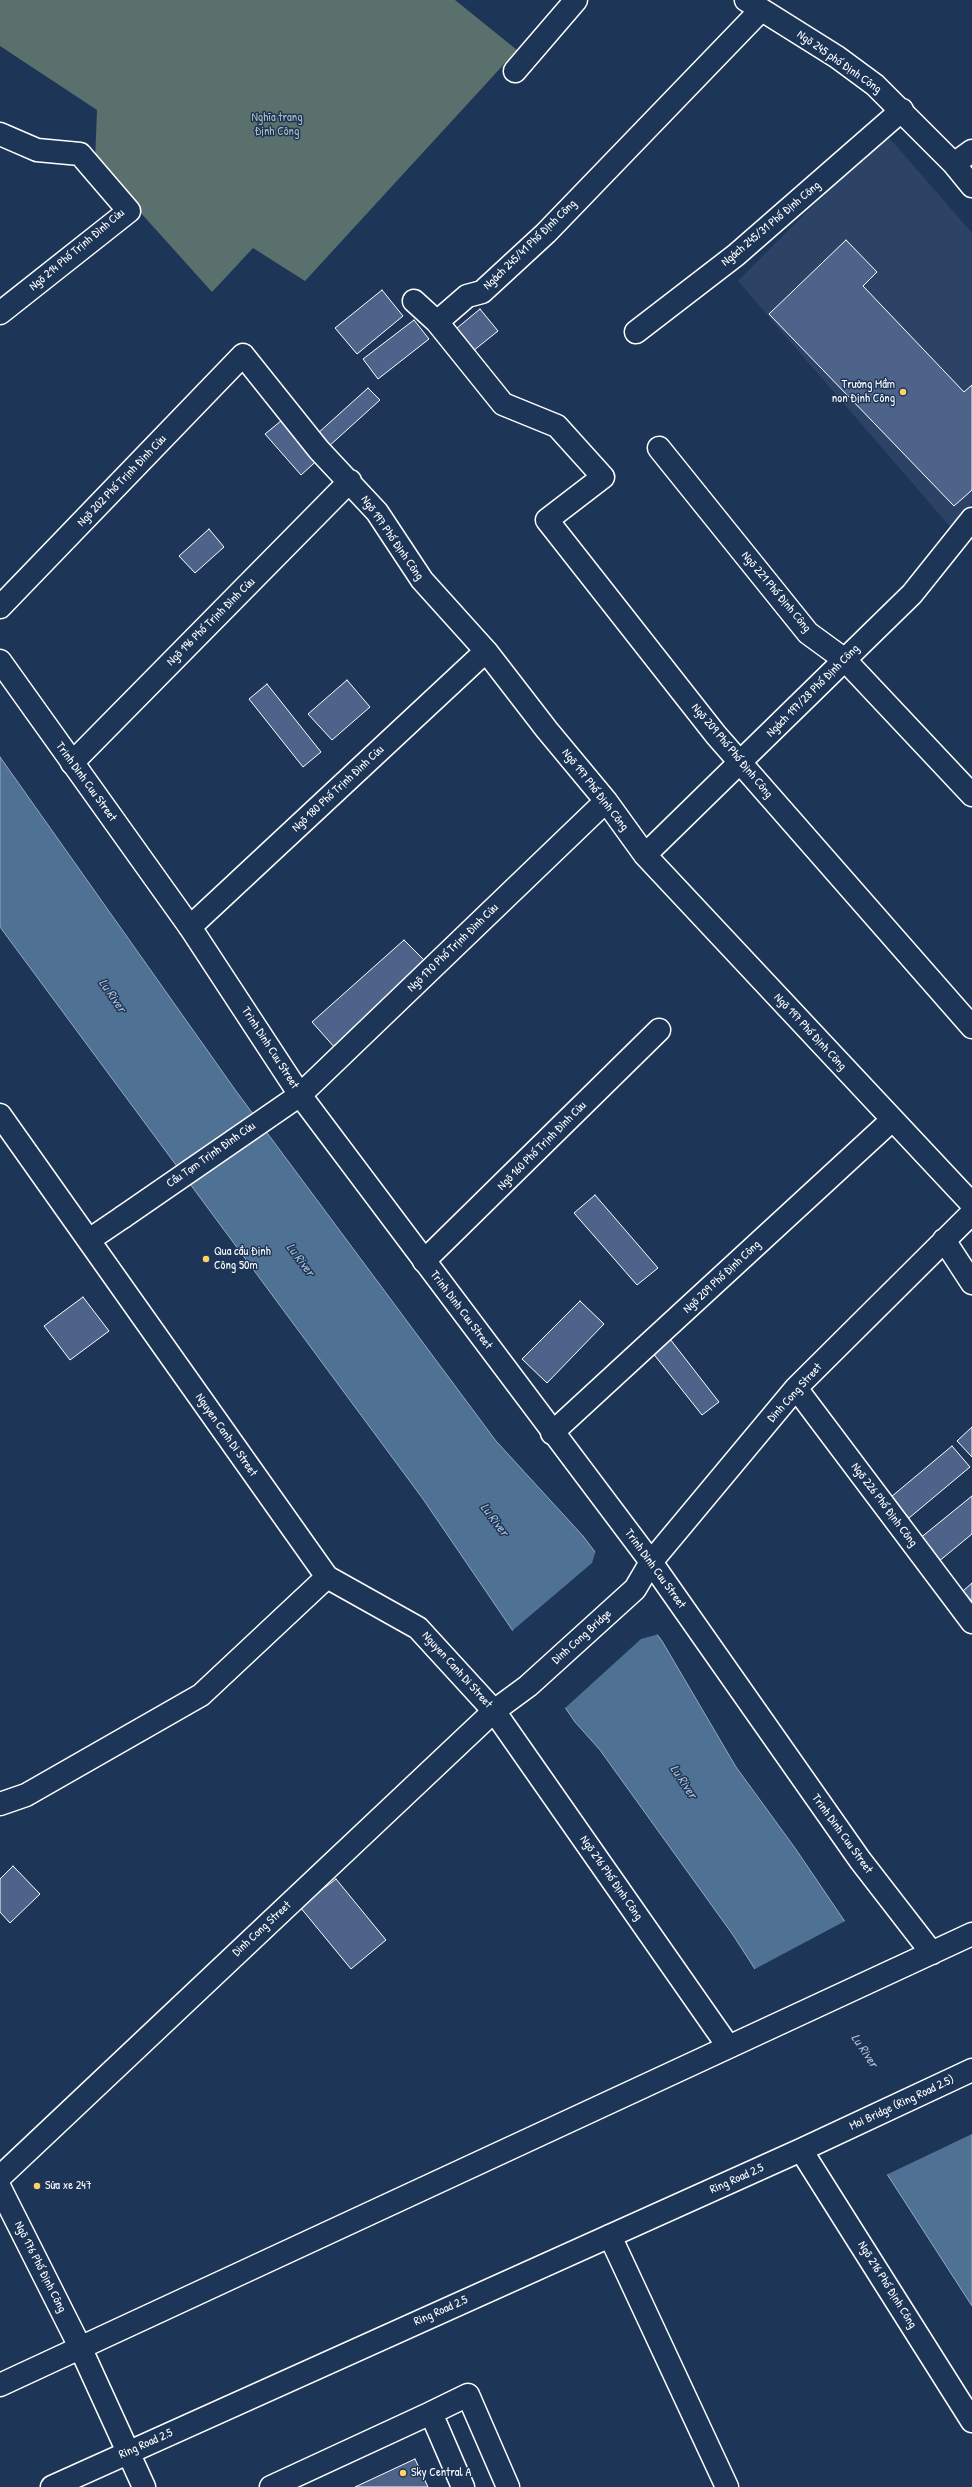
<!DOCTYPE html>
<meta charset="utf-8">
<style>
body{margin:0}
canvas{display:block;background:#1d3557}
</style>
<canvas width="972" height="2487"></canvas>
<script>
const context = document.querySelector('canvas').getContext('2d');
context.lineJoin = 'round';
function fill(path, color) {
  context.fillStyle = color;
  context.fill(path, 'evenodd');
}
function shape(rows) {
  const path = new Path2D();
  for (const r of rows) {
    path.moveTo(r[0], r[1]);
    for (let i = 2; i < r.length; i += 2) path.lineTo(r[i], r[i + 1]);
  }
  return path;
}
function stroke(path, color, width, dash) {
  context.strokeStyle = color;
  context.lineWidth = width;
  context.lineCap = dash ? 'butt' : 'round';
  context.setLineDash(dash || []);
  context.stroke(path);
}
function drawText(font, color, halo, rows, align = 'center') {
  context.font = font + ' "Patrick Hand",sans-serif';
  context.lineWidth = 3;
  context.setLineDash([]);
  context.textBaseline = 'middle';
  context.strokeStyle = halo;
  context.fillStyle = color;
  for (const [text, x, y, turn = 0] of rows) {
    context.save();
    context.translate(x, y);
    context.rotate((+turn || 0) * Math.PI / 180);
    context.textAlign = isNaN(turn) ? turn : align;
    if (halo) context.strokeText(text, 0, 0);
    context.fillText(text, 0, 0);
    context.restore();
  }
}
fill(shape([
 [885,133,972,233,972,503,952,529,738,281]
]), '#2c4366');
fill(shape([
 [0,0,455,0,517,50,305,281,253,248,212,292,95,162,97,110,0,46]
]), '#59706c');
const water = shape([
 [0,757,236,1091,496,1441,583,1536,662,1641,736,1767,795,1848,972,2109,972,2306,733,1935,600,1750,575,1722,423,1499,0,927,0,757]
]);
fill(water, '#4f7193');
stroke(water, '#95aabe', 1);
fill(shape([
 [596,1550,659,1634,641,1639,564,1709,512,1631,592,1563],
 [847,1920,972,2105,972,2134,886,2175,753,1970]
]), '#1d3557');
const building = shape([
 [846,240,877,272,863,286,964,392,972,385,972,490,954,506,769,314,846,240],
 [382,290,403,316,357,354,335,328,382,290],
 [480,309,498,331,468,355,451,333,480,309],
 [414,320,429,339,378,379,363,359,414,320],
 [368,388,380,400,328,447,317,434,368,388],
 [287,416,322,456,301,475,265,434,287,416],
 [209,529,224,547,195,573,179,556,209,529],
 [347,680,370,707,332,740,308,714,347,680],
 [267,684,321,752,303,767,249,699,267,684],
 [404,940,424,960,336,1049,312,1022,404,940],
 [595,1195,658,1268,637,1285,574,1213,595,1195],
 [83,1297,109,1331,70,1360,44,1326,83,1297],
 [580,1301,604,1324,547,1383,522,1359,580,1301],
 [670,1339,719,1402,702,1415,652,1352,670,1339],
 [972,1427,972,1457,957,1441,972,1427],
 [952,1446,970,1467,909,1518,891,1497,952,1446],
 [972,1496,972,1534,938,1562,919,1539,972,1496],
 [972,1583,972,1601,963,1591,972,1583],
 [13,1866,40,1894,10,1923,0,1912,0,1879,13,1866],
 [336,1879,386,1940,351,1969,300,1907,336,1879],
 [415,2459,428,2487,355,2487,415,2459]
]);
fill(building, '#4e6389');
stroke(building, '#fff', 1);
const minor = shape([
 [746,0,837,57,875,85,954,164,972,186],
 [761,10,546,233,482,292,467,296,437,322,503,404,557,426,603,477,547,520,716,735,972,1027],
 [515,71,576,0],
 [0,134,37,150,80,154,129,211,0,313],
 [954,164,972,151],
 [414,301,437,322],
 [636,332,736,255,902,110],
 [659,448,808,633,845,660,972,795],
 [0,607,243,355,319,450,377,512,422,580,486,651,547,730,606,801,645,855,972,1204],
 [72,763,350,481],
 [645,855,912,594,972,519],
 [190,927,486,651],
 [123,1217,300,1095,606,801],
 [944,1240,972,1283],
 [424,1261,659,1030],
 [796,1388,972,1622],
 [552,1433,892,1120],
 [0,1804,26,1795,201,1695,327,1577],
 [0,2177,494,1711,528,1686,635,1589,651,1562,796,1388,972,1213],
 [0,2188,80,2347],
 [610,2236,727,2487],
 [431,2413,468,2395,508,2487],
 [128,2452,144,2487],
 [271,2487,431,2413,463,2487]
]);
const major = shape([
 [0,661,190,927,300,1095,651,1562,860,1860,932,1953],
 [0,1115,327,1577,418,1628,494,1711,728,2046],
 [89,1240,123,1217],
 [801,2150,972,2421],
 [80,2347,128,2452],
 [0,2385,972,1934],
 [52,2487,801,2150,972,2070]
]);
stroke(minor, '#fff', 25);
stroke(major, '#fff', 25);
stroke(minor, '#1d3557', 22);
stroke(major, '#1d3557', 22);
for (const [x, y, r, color] of [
 [903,392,4,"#ffd166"],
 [206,1259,4,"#ffd166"],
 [37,2186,4,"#ffd166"],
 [403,2473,4,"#ffd166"]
]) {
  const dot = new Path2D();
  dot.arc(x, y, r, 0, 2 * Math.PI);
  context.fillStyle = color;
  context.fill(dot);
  stroke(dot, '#1d3557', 1.5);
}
drawText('12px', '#fff', '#1d3557', [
 ["Ngõ 245 phố Định Công",839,62,35],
 ["Ngách 245/31 Phố Định Công",771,224,-40],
 ["Ngách 245/41 Phố ĐỊnh Công",530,245,-44],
 ["Ngõ 214 Phố Trịnh Đình Cửu",77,250,-40],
 ["Ngõ 202 Phố Trịnh Đình Cửu",122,481,-46],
 ["Ngõ 197 Phố Định Công",392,538,55],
 ["Ngõ 221 Phố Định Công",776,592,50],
 ["Ngõ 196 Phố Trịnh Đình Cửu",211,622,-45],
 ["Ngách 197/28 Phố Định Công",813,691,-45],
 ["Ngõ 209 Phố Phố Định Công",732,751,50],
 ["Trinh Dinh Cuu Street",86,782,54],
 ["Ngõ 180 Phố Trịnh Đình Cửu",338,789,-43],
 ["Ngõ 197 Phố Định Công",595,790,52],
 ["Ngõ 170 Phố Trịnh Đình Cửu",453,948,-44],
 ["Ngõ 197 Phố Định Công",810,1032,47],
 ["Trinh Dinh Cuu Street",270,1048,57],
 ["Ngõ 160 Phố Trịnh Đình Cửu",542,1146,-45],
 ["Cầu Tạm Trịnh Đình Cửu",211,1155,-35],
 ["Ngõ 209 Phố Định Công",722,1277,-43],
 ["Trinh Dinh Cuu Street",461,1310,53],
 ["Dinh Cong Street",795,1393,-48],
 ["Nguyen Canh Di Street",226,1435,55],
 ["Ngõ 226 Phố Định Công",884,1505,53],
 ["Trinh Dinh Cuu Street",655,1569,54],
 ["Dinh Cong Bridge",582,1637,-42],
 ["Nguyen Canh Di Street",457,1670,48],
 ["Trinh Dinh Cuu Street",842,1834,54],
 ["Ngõ 216 Phố Định Công",611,1878,55],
 ["Dinh Cong Street",262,1929,-43],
 ["Moi Bridge (Ring Road 2.5)",902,2103,-25],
 ["Ring Road 2.5",737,2179,-24],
 ["Ngõ 176 Phố Định Công",40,2267,63],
 ["Ngõ 216 Phố Định Công",887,2285,58],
 ["Ring Road 2.5",441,2311,-24],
 ["Ring Road 2.5",146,2444,-24]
]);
drawText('12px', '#b4bfbd', '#1d3557', [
 ["Nghĩa trang",277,118],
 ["Định Công",277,132]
]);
drawText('12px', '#fff', '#1d3557', [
 ["Trường Mầm",895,385,"right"],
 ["non Định Công",895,399,"right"],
 ["Qua cầu Định",214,1252],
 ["Công 50m",214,1266],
 ["Sửa xe 247",45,2186],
 ["Sky Central A",411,2473]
], 'left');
drawText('italic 13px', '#b0bfce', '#1d3557', [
 ["Lu River",112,996,55],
 ["Lu River",300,1260,53],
 ["Lu River",494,1520,53],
 ["Lu River",683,1782,56],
 ["Lu River",864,2051,56]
]);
</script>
